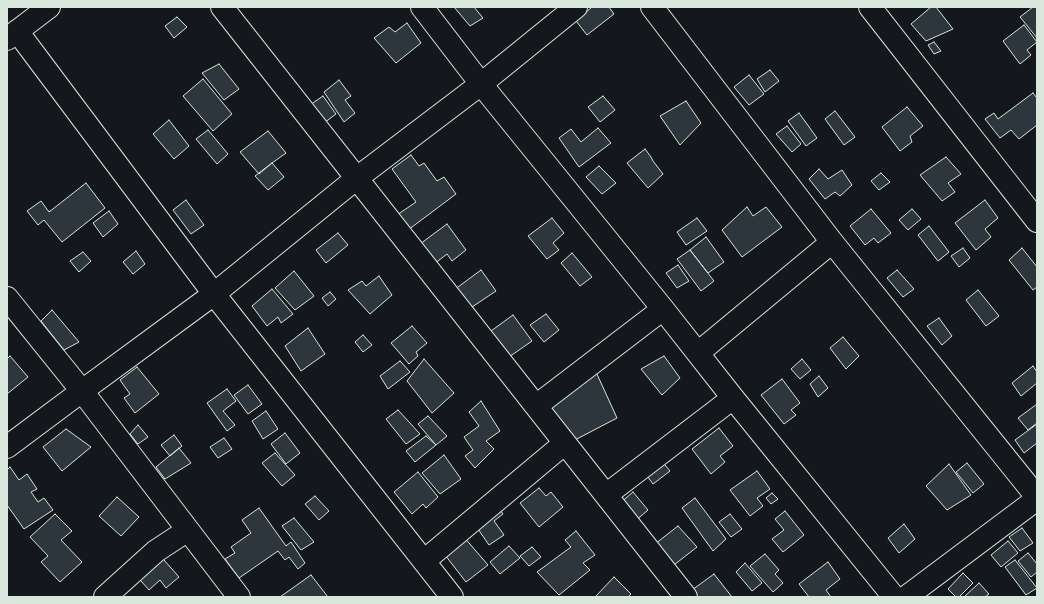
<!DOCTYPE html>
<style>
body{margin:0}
#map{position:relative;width:1044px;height:604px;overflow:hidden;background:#14181c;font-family:Poppins,sans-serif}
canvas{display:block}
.frame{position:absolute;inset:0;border:8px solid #d8e6dc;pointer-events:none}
</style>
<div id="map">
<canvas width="1044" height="604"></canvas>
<div class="frame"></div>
</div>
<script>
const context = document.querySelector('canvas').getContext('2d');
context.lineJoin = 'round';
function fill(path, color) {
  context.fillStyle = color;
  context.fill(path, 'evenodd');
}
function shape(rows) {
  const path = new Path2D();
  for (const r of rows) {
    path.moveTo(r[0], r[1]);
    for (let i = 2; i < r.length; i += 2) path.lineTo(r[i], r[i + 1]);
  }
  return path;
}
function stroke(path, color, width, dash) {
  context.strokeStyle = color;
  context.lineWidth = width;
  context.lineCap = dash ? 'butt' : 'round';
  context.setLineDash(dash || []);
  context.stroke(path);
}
const building = shape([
 [454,7,474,7,483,18,470,26,454,7],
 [592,7,609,7,614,14,587,35,576,21,592,7],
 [931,7,936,7,953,29,926,41,911,24,931,7],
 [1033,7,1037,7,1037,38,1020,17,1033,7],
 [177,17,187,27,174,38,165,26,177,17],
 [407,23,421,43,396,63,374,38,389,27,395,32,407,23],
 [1024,25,1037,42,1027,50,1031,55,1020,64,1003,41,1024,25],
 [934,42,941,51,934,54,928,45,934,42],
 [219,64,239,89,224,100,202,73,219,64],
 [770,70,779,81,765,92,757,79,770,70],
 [749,75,764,94,749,105,734,87,749,75],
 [203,79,232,114,213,131,183,96,203,79],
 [339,80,351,96,345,100,355,113,344,122,324,92,339,80],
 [1033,93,1037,98,1037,125,1019,139,1011,130,1000,138,985,119,994,113,998,119,1033,93],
 [323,96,336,114,324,123,310,105,323,96],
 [603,96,615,110,600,122,588,107,603,96],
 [686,101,701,123,680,145,660,116,686,101],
 [907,107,923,126,910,136,912,142,900,151,882,127,907,107],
 [835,111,855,137,844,145,825,119,835,111],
 [799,113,817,138,806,146,788,121,799,113],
 [169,120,189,146,174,159,153,134,169,120],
 [787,126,801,144,792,152,776,134,787,126],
 [598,128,611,143,579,167,559,138,571,129,581,142,598,128],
 [208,130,228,154,217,164,196,139,208,130],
 [268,131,286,153,272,163,259,174,240,152,268,131],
 [645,149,651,157,653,161,663,174,648,188,627,163,645,149],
 [411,155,419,166,424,163,437,181,444,177,456,194,408,230,397,215,416,202,392,169,411,155],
 [946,157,961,174,948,183,955,192,942,201,920,175,946,157],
 [272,163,284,177,268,190,255,176,272,163],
 [599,166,616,183,602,194,586,177,599,166],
 [819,169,828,179,842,170,852,185,840,196,835,192,825,199,809,179,819,169],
 [881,173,890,182,879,190,871,181,881,173],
 [86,183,105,208,62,242,44,220,38,225,27,211,41,201,49,212,86,183],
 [186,200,204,225,191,234,173,210,186,200],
 [985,200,998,218,985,229,991,237,976,250,955,223,985,200],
 [747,207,753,216,766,207,782,227,742,257,722,230,747,207],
 [871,209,891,233,878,243,874,238,865,245,850,226,871,209],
 [912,209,921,219,908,230,899,220,912,209],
 [109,211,118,224,103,237,93,223,109,211],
 [552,218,564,233,553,243,559,250,547,259,528,236,552,218],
 [697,218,707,231,686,245,677,232,697,218],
 [447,224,466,250,452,261,447,254,434,264,420,244,447,224],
 [929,226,949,252,938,261,918,235,929,226],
 [338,233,348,245,326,263,316,250,338,233],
 [706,237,724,262,708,273,690,250,706,237],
 [963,248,970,258,959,267,951,256,963,248],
 [1022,248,1037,267,1037,287,1033,290,1009,260,1022,248],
 [690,250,714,281,701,291,677,259,690,250],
 [136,251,145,264,133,274,123,262,136,251],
 [83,252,91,261,79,272,70,261,83,252],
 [572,253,592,277,580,286,561,263,572,253],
 [678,265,689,281,677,288,666,273,678,265],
 [481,270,496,291,469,309,454,290,481,270],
 [897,270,914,289,903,297,887,278,897,270],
 [294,271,314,296,295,310,275,288,294,271],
 [379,276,392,295,370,314,348,290,362,281,366,286,379,276],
 [272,289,293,314,281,323,278,317,267,326,252,306,272,289],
 [978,290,999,316,986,326,966,300,978,290],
 [330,292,336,299,328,306,322,298,330,292],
 [52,310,79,342,64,350,41,321,52,310],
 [546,314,559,330,544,342,530,325,546,314],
 [513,315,532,341,509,357,491,331,513,315],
 [939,318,952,336,942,345,927,326,939,318],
 [412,326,427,343,416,352,418,356,409,364,391,343,412,326],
 [308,328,325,354,301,371,285,346,308,328],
 [363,335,372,345,363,352,355,342,363,335],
 [843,337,859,356,846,369,830,348,843,337],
 [10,356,28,377,7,394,7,359,10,356],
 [664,356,680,378,662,395,641,369,664,356],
 [424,359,454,393,432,413,407,381,424,359],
 [802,359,811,370,800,379,791,369,802,359],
 [400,361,410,372,388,389,380,376,400,361],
 [1033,366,1037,372,1037,383,1021,396,1012,383,1033,366],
 [137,367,159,394,135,413,124,398,130,394,120,380,137,367],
 [596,372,617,418,571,442,546,408,596,372],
 [819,376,828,388,818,397,810,384,819,376],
 [782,379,800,403,791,410,796,415,784,424,761,395,782,379],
 [248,385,262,404,248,414,234,395,248,385],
 [227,389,236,401,223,411,235,425,227,431,207,403,227,389],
 [481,401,500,431,486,441,494,449,475,468,465,456,473,450,464,437,479,426,469,412,481,401],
 [1037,404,1037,423,1028,430,1018,418,1037,404],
 [398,410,420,434,406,444,386,419,398,410],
 [266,411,278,429,263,439,252,421,266,411],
 [428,416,447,436,436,445,418,424,428,416],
 [1037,424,1037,443,1024,453,1015,440,1037,424],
 [138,425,148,437,138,444,130,434,138,425],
 [719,428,733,446,720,456,725,462,711,474,692,449,719,428],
 [66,429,91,447,62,471,43,447,66,429],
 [285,433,300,453,286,464,271,444,285,433],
 [174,435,182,446,170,456,161,445,174,435],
 [426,436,436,445,415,462,406,451,426,436],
 [224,438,232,449,218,458,210,447,224,438],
 [179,448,191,463,165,479,156,467,179,448],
 [275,453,295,475,282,486,262,463,275,453],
 [444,455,461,479,440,494,422,473,444,455],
 [660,459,670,471,653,484,644,472,660,459],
 [967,463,984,484,973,493,956,472,967,463],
 [949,464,971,495,947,510,926,486,949,464],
 [10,467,19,480,27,474,37,489,31,492,38,502,44,498,53,510,24,529,7,505,7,470,10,467],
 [757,471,770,489,757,498,763,506,750,516,730,490,757,471],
 [418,472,438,497,426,508,423,504,412,514,394,492,418,472],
 [539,488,546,496,551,492,563,507,539,527,520,503,539,488],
 [633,492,648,510,634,522,619,504,633,492],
 [772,493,778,499,771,504,766,498,772,493],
 [315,496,329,511,319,520,305,504,315,496],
 [117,497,139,517,121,536,99,516,117,497],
 [695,498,726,539,713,551,682,508,695,498],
 [493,500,503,514,494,521,504,535,489,545,469,516,493,500],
 [259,508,286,546,291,542,305,563,298,569,289,557,285,560,278,551,239,578,225,559,235,553,231,547,251,533,242,520,259,508],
 [785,511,804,535,783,552,772,539,784,530,775,519,785,511],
 [55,514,72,531,61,540,82,562,60,582,41,562,48,556,30,537,55,514],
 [730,514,742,529,731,537,719,522,730,514],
 [294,518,314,542,301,550,282,526,294,518],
 [904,524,915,539,899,553,888,538,904,524],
 [678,526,697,547,674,565,655,544,678,526],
 [1022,528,1033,543,1020,551,1009,537,1022,528],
 [457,529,488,565,466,582,438,546,457,529],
 [576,531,595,555,583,563,590,570,559,595,537,572,571,547,565,540,576,531],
 [1008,541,1018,553,1001,567,991,555,1008,541],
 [509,546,520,558,500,574,490,562,509,546],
 [532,547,541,557,529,566,520,556,532,547],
 [156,551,179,577,166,588,160,580,149,590,133,572,156,551],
 [1028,553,1037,564,1037,572,1031,577,1018,561,1028,553],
 [765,554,779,570,775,574,783,583,773,592,750,566,765,554],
 [1015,560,1037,588,1026,595,1005,567,1015,560],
 [828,562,840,579,826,590,831,597,809,597,799,584,828,562],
 [745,563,762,583,752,591,736,572,745,563],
 [963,573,973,583,959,597,956,597,948,589,963,573],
 [714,574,732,597,697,597,692,590,714,574],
 [311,575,328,597,280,597,311,575],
 [614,577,631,594,628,597,595,597,614,577],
 [979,583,989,594,985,597,964,597,979,583]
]);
fill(building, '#2c363c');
stroke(building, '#d8e6dc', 1);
const minor = shape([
 [222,7,686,597],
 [422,7,481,84,663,309,733,398,894,597],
 [652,7,832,242,1037,497],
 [870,7,1037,221],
 [17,31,214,294,452,597],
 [7,39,49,7],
 [7,298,82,391,239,597],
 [698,353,832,242],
 [536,406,663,309],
 [7,447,82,391,214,294,357,178,481,84,576,7],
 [606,495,733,398],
 [424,561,565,443],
 [105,597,156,551,188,530],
 [906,597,1037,499]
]);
stroke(minor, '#d8e6dc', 24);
stroke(minor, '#14181c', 22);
</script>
